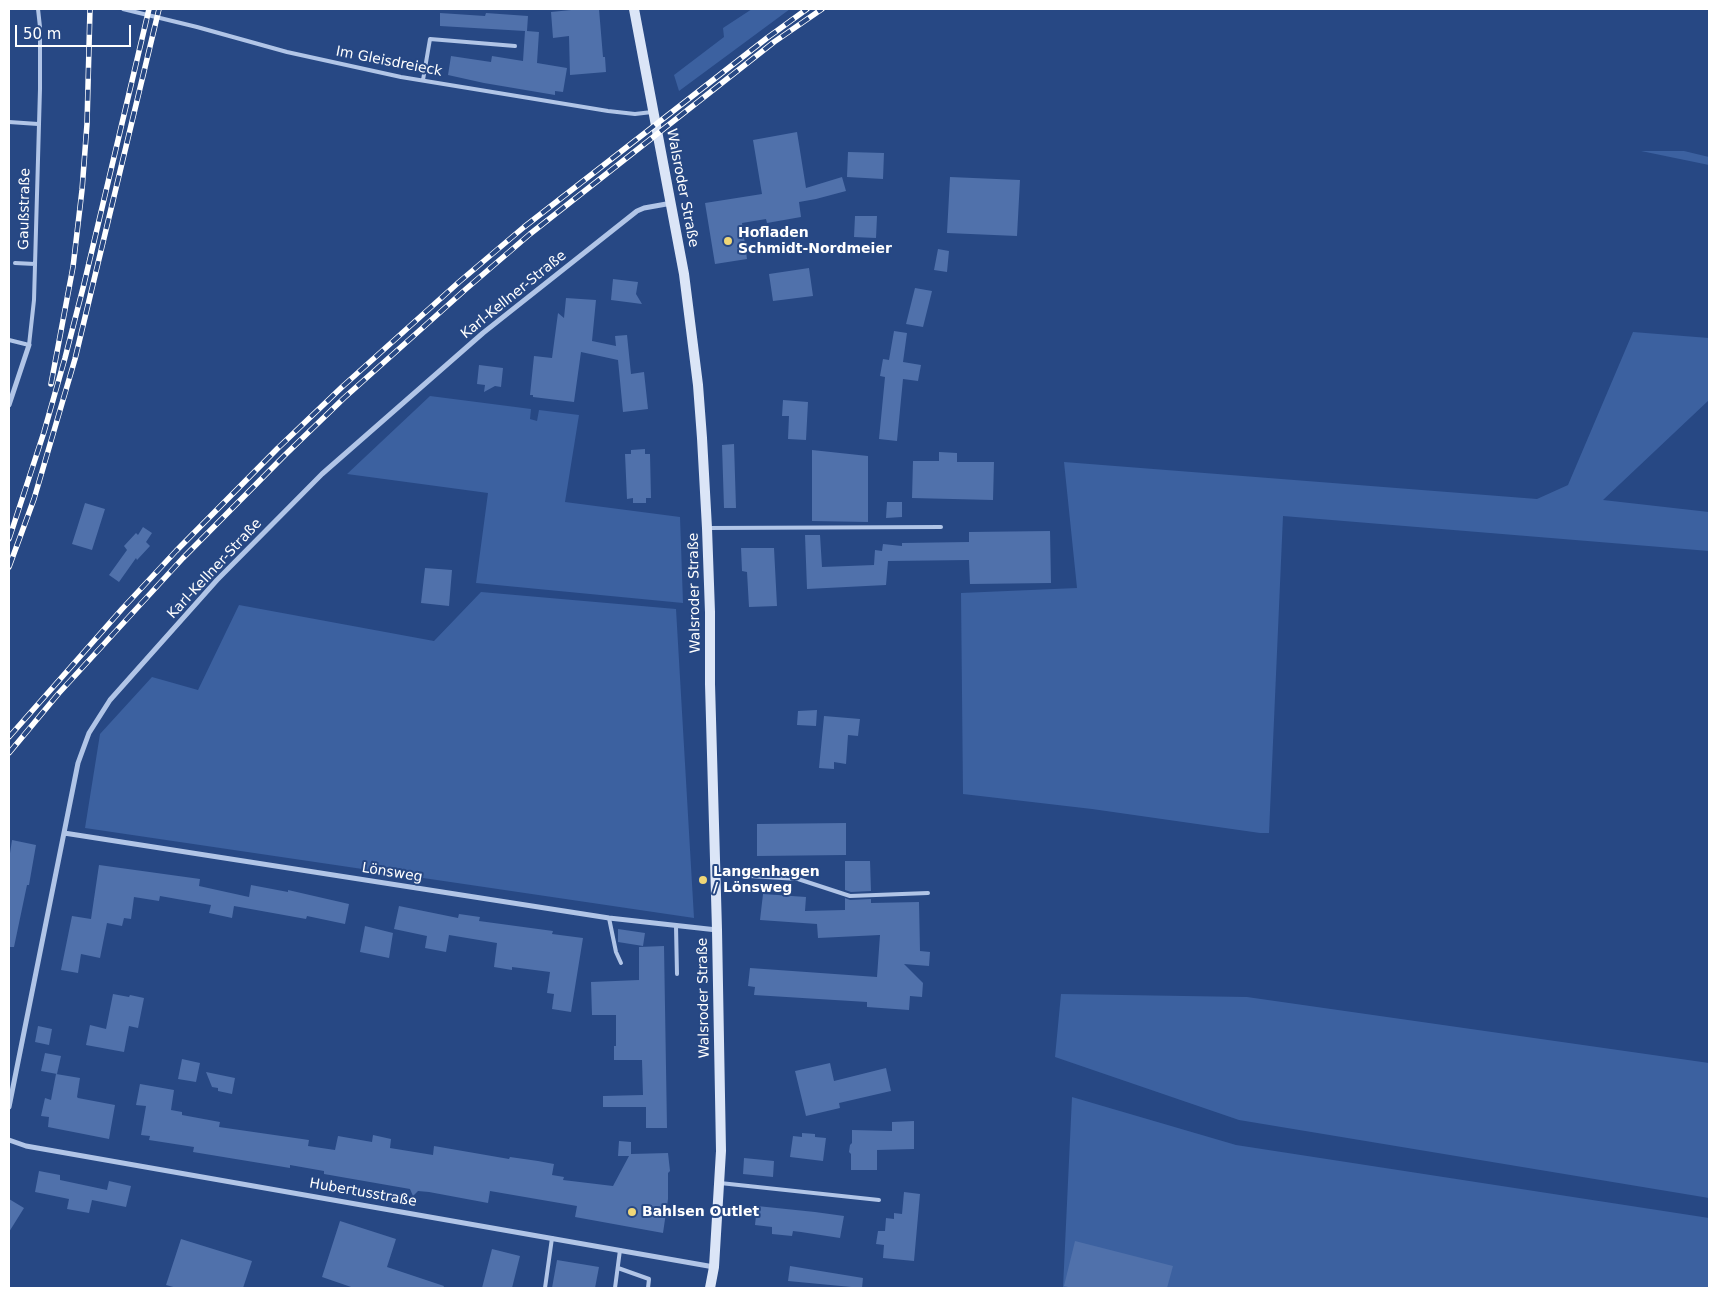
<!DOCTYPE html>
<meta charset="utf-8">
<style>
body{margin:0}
#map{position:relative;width:1718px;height:1297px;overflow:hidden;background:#274884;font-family:"DejaVu Sans",sans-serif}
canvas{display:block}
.frame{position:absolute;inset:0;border:10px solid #fff;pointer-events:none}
.scale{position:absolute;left:15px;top:25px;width:116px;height:22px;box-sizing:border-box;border:2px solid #fff;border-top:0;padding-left:6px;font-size:15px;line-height:18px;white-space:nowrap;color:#fff;-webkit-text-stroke:4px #274884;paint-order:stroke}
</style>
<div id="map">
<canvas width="1718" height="1297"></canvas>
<div class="frame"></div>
<div class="scale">50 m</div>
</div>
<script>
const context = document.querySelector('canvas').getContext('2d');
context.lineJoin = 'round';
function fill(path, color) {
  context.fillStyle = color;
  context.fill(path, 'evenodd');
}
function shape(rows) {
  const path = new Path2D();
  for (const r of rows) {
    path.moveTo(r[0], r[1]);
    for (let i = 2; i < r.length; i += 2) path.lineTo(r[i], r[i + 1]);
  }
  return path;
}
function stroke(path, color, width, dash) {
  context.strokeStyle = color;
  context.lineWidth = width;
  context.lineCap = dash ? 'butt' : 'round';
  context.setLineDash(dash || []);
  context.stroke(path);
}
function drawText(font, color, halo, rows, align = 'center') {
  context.font = font + ' "DejaVu Sans",sans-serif';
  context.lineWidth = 4;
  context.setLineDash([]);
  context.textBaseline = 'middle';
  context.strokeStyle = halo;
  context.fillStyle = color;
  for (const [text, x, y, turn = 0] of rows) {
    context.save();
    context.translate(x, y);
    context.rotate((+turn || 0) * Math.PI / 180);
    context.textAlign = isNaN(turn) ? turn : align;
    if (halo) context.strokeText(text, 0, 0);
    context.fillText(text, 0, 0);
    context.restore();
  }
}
fill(shape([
 [752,9,790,9,679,91,674,75,724,37,723,28],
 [1641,151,1684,151,1709,157,1709,165],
 [1633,332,1709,338,1709,400,1603,500,1709,512,1709,551,1283,516,1269,833,1260,833,1092,809,963,794,961,593,1077,588,1064,462,1537,499,1568,485],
 [430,396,531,409,530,419,537,421,539,410,579,415,565,502,680,517,683,603,476,583,488,493,347,474],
 [481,592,676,609,694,918,85,828,100,734,152,677,198,690,239,605,434,641],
 [1061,994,1247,997,1709,1063,1709,1198,1239,1120,1055,1057],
 [1072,1097,1236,1145,1709,1218,1709,1288,1063,1288]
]), '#3c61a0');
fill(shape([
 [581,9,599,9,603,57,605,57,606,72,570,75,569,36,553,38,551,12],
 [440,13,485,16,486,13,528,16,527,31,539,32,537,63,567,68,563,92,555,91,555,95,484,83,448,75,451,56,491,62,492,56,523,61,525,31,440,26],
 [797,132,806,188,842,177,846,191,816,199,799,202,801,217,767,223,766,219,742,223,747,259,715,264,705,203,762,194,753,140],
 [848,152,884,153,883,179,847,177],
 [950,177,1020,180,1017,236,947,233],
 [855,216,877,216,876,238,854,237],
 [938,249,949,251,947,272,934,270],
 [809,268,813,296,773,301,769,274],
 [613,279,638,282,636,294,642,304,611,300],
 [915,288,932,291,923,327,906,324],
 [566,298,596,300,592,341,616,346,615,336,627,335,631,374,644,372,648,409,623,412,618,360,581,352,574,402,533,397,533,395,530,395,534,356,552,358,558,313,564,318],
 [894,331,907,333,903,362,921,365,918,381,903,379,897,441,879,439,885,377,880,376,883,359,889,360],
 [479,365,503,368,501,387,495,386,484,392,485,385,477,384],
 [783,400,808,402,806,440,788,439,789,416,782,416],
 [734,444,736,508,724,508,722,445],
 [645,449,645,454,650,454,651,498,646,498,646,503,633,503,633,498,627,499,625,454,631,454,631,450],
 [812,450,868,456,868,522,812,521],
 [939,452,957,453,957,462,994,462,993,500,912,498,913,461,939,461],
 [887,502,902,502,902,517,886,518],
 [85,503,105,509,92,550,72,544],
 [143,527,152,533,146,542,150,546,137,560,136,558,119,582,109,575,127,550,124,546,136,533,138,535],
 [1050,531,1051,583,970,584,969,560,888,561,886,585,807,589,805,535,820,535,822,567,874,565,875,550,882,551,883,544,902,546,902,543,969,542,969,532],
 [741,548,774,548,777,606,749,607,747,572,742,571],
 [425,568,452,570,449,606,421,603],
 [817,710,816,726,797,725,798,711],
 [824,716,860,719,858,736,848,735,846,764,834,762,834,769,819,768],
 [846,823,846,855,757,856,757,824],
 [12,840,36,845,29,885,27,885,14,947,9,947,9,860],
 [845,861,870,861,871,891,851,892,845,890],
 [99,865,200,879,199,886,249,897,251,885,288,892,288,890,349,904,345,924,307,916,306,919,234,906,232,918,209,913,211,905,160,896,159,901,134,897,131,919,124,918,122,926,107,923,100,958,81,954,78,973,61,970,72,916,91,919],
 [763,894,806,897,805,911,845,910,845,898,850,900,871,899,871,903,919,902,920,951,930,952,929,966,904,964,923,983,922,997,910,996,909,1010,867,1007,867,1002,754,995,755,987,748,986,750,968,877,977,880,935,818,938,817,924,760,920],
 [399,906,458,918,459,914,480,917,479,921,553,931,552,934,583,938,571,1012,552,1009,554,994,547,993,550,972,512,967,512,970,494,967,497,943,449,935,446,952,425,948,427,936,394,929],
 [365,926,393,933,389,958,360,952],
 [618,929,645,933,643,946,618,942],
 [664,946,667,1128,646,1128,646,1107,603,1107,603,1096,643,1095,642,1060,614,1060,614,1046,616,1046,616,1015,592,1015,591,982,639,980,639,947],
 [113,994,129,997,130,995,144,998,138,1028,129,1026,124,1052,86,1045,90,1025,106,1029],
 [38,1026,52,1029,49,1045,35,1042],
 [45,1053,61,1056,57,1074,41,1071],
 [182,1059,200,1063,196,1082,178,1079],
 [830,1063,834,1081,886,1068,891,1091,839,1103,840,1108,806,1116,795,1071],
 [206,1072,235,1078,232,1094,218,1091,218,1088,212,1087],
 [56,1074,80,1078,77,1097,78,1098,115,1105,109,1139,48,1127,49,1117,41,1116,45,1098,51,1100],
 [140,1084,174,1090,171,1110,182,1112,182,1115,220,1122,219,1127,309,1140,308,1146,335,1150,338,1136,372,1142,373,1135,391,1139,390,1148,433,1155,434,1146,509,1159,510,1157,538,1161,554,1164,552,1175,564,1177,563,1180,613,1186,629,1156,618,1156,619,1141,631,1142,631,1154,668,1153,670,1171,668,1173,668,1199,663,1233,575,1217,577,1206,490,1191,488,1203,429,1192,418,1191,413,1196,410,1189,324,1174,324,1171,290,1165,290,1168,193,1152,194,1147,149,1140,150,1136,141,1135,146,1106,136,1105],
 [914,1121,914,1149,877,1150,877,1170,851,1170,851,1154,849,1152,850,1145,852,1143,852,1130,892,1131,892,1122],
 [802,1133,815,1134,815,1137,826,1138,823,1161,790,1157,793,1136,802,1137],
 [744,1158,774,1161,773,1177,743,1174],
 [39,1171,60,1175,60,1180,107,1190,109,1181,131,1186,126,1207,92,1200,89,1213,67,1209,69,1199,35,1192],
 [904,1192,920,1194,914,1261,883,1258,884,1245,876,1244,878,1231,885,1231,886,1218,894,1219,894,1213,902,1214],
 [9,1199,24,1208,9,1232],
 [757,1206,815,1212,844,1216,840,1238,801,1232,793,1231,792,1236,772,1234,772,1227,755,1225],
 [340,1221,396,1239,387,1267,444,1286,443,1288,354,1288,322,1277],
 [181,1239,252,1261,243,1288,177,1288,166,1285],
 [1075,1241,1173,1266,1167,1288,1072,1288,1064,1286],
 [492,1249,520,1256,512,1288,482,1288],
 [557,1260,599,1267,595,1288,552,1288],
 [790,1266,863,1278,862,1288,788,1281]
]), '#5071ab');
stroke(shape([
 [123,9,197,27,287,52,401,77,608,111,635,114,652,112],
 [423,80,430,39,515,46],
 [9,122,38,124],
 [15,263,35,264],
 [9,340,29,345,34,300,40,89,40,27,38,9],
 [707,528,941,527],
 [717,874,798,879,850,896,928,893],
 [609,918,616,952,621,963],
 [676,926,677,974],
 [720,1183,879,1200],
 [618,1268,649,1279,648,1288],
 [545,1288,552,1238],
 [615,1288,620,1250]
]), '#b1c5e7', 4);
stroke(shape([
 [9,405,29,345],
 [64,833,609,918,717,930],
 [9,1107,78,763,89,733,110,700,217,580,322,474,483,333,637,211,644,208,672,203],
 [9,1140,26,1146,714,1267]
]), '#b1c5e7', 5);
stroke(shape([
 [634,9,684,274,698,385,702,438,707,528,710,612,710,684,717,930,721,1151,714,1267,710,1288]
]), '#dbe5f7', 10);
const rail = shape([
 [51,384,73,267,82,190,87,124,90,9],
 [9,539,44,432,65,358,84,284,149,9],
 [9,567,34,499,75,359,159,9],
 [9,737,122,609,176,551,278,448,342,387,459,282,524,227,767,38,807,9],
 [9,753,59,693,183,558,286,454,344,398,466,289,530,234,774,42,822,9]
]);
stroke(rail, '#fff', 5.5);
stroke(rail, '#274884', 4, [11]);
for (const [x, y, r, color] of [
 [728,241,5,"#efd677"],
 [703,880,5,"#efd677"],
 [632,1212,5,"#efd677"]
]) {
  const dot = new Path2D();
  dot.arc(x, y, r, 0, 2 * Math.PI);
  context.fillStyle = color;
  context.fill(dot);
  stroke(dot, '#274884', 2);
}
drawText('14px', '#fff', '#274884', [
 ["Im Gleisdreieck",389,62,11],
 ["Walsroder Straße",682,188,79],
 ["Gaußstraße",25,209,-89],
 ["Karl-Kellner-Straße",514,295,-39],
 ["Karl-Kellner-Straße",215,569,-47],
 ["Walsroder Straße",695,593,-91],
 ["Lönsweg",392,873,9],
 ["Walsroder Straße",704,998,-91],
 ["Hubertusstraße",363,1193,10]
]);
drawText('bold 14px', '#fff', '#274884', [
 ["Hofladen",738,233],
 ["Schmidt-Nordmeier",738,249],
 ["Langenhagen",713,872],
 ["/ Lönsweg",713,888],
 ["Bahlsen Outlet",642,1212]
], 'left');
</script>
